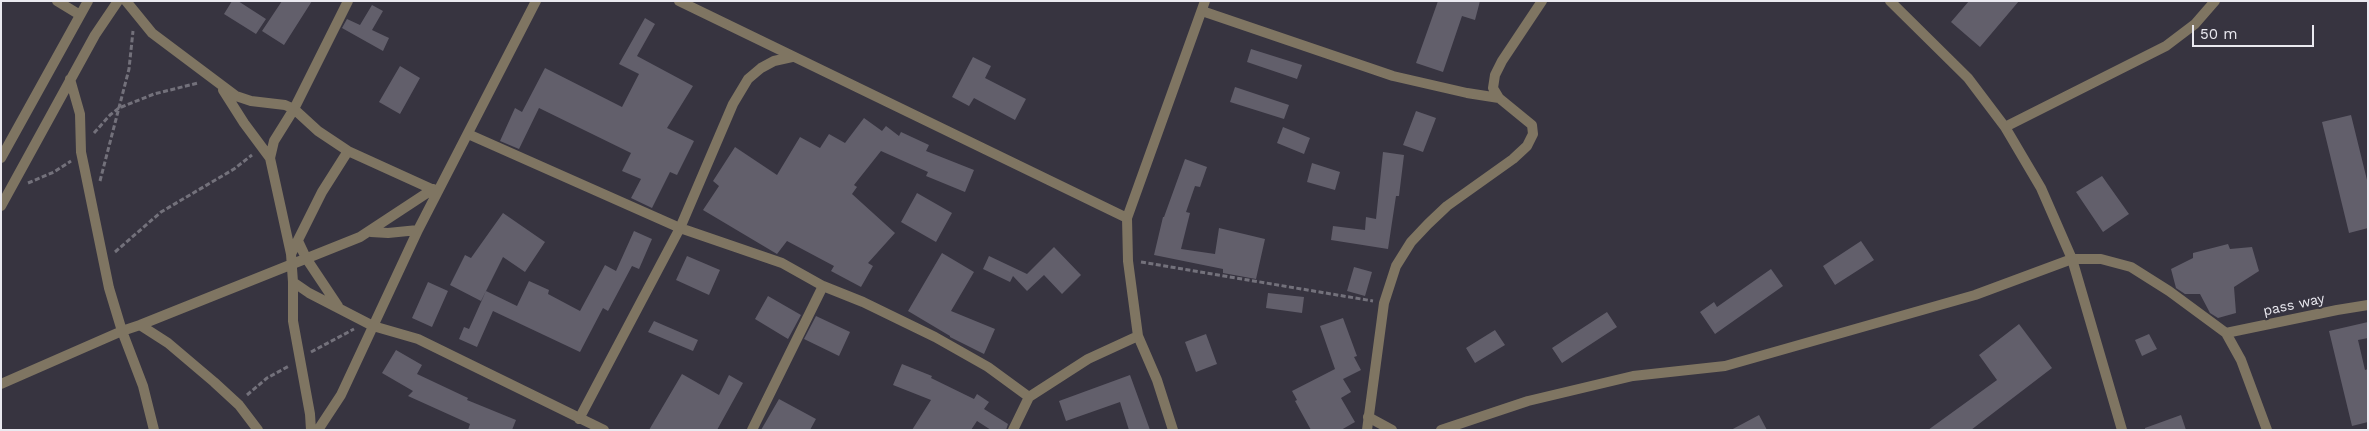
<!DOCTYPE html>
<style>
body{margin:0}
#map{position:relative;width:2369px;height:431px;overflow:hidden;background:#373440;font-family:"Work Sans",sans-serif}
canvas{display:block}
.frame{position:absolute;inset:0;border:2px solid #eae9f0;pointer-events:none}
.scale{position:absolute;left:2192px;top:25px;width:122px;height:22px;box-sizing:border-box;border:2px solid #eae9f0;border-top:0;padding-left:6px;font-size:15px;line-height:18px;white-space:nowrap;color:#eae9f0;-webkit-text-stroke:4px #373440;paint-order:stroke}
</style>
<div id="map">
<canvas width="2369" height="431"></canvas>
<div class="frame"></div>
<div class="scale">50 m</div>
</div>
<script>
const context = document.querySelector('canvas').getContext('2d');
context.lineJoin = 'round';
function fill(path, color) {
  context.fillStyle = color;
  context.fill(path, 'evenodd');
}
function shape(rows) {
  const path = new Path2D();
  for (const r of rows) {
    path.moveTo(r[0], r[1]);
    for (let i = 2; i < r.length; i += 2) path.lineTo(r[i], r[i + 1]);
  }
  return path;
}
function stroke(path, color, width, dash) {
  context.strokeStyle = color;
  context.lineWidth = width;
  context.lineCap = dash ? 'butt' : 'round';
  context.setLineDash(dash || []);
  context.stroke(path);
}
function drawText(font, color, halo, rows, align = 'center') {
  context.font = font + ' "Work Sans",sans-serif';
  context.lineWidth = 4.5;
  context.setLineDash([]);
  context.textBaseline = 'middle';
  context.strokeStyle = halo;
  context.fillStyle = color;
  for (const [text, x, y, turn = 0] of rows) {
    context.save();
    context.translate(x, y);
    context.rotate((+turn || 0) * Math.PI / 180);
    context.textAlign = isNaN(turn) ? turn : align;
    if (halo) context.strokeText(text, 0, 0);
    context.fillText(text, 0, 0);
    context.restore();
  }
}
fill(shape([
 [232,1,238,1,266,19,256,34,224,14],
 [282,1,312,1,284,45,262,31],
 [1438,1,1480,1,1475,20,1462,16,1443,72,1416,63],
 [1969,1,2019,1,1980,47,1951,22],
 [372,5,383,11,372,30,389,38,383,51,342,28,347,19,360,25],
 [645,18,655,24,637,56,693,86,667,128,694,141,677,175,670,172,652,208,631,198,641,179,622,171,631,153,539,108,519,149,500,141,515,108,522,112,545,68,622,107,639,74,619,64],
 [1251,49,1302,65,1297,79,1247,62],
 [973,57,991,66,985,78,1026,99,1015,120,974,98,969,106,952,97],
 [400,66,420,78,400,114,379,102],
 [1235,87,1289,105,1284,119,1230,102],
 [1416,111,1436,118,1423,152,1403,145],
 [2351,115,2368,184,2368,228,2349,233,2322,122],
 [864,118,882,131,886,126,899,136,901,132,929,145,926,151,974,170,965,192,926,176,928,172,881,151,854,185,857,187,852,194,895,233,868,263,873,266,861,287,831,271,834,266,787,241,777,254,703,210,719,186,713,181,735,147,777,175,800,137,820,148,829,134,845,143],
 [1283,127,1310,138,1304,154,1277,143],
 [1383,152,1404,155,1399,196,1396,196,1388,249,1331,240,1333,226,1365,230,1366,217,1376,219],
 [1185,159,1207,167,1200,187,1195,186,1186,212,1190,213,1181,249,1215,254,1219,228,1265,239,1256,279,1223,273,1223,269,1154,255,1163,217,1164,217],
 [1312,163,1340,172,1335,190,1307,182],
 [2102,176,2129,214,2103,232,2076,192],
 [917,193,952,213,936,242,901,222],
 [503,213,545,242,525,272,503,257,481,301,450,285,465,255,471,258],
 [634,231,652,239,639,269,632,266,608,311,603,308,580,352,493,311,477,347,459,339,464,327,469,329,486,291,517,306,529,281,549,290,548,294,580,311,605,265,616,271],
 [1861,241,1874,260,1835,285,1823,266],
 [2228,244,2230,249,2252,247,2259,271,2234,287,2236,313,2218,318,2210,313,2200,294,2185,294,2176,288,2171,269,2193,258,2193,253],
 [1054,247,1081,275,1062,294,1044,275,1027,291,1013,276,1010,282,983,269,989,256,1027,274],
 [942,253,974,272,951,311,995,329,984,354,950,337,950,336,908,311],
 [687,256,720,270,709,295,676,280],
 [1354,267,1372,272,1365,296,1347,291],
 [1771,269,1783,286,1715,334,1700,312,1714,302,1717,307],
 [428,282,448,291,432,327,412,318],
 [1268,293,1304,297,1302,313,1266,308],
 [768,296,801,315,788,339,755,319],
 [1607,312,1617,327,1562,363,1552,348],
 [816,316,850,332,839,356,804,339],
 [1343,318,1357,356,1354,357,1361,370,1343,379,1351,392,1341,398,1355,422,1341,430,1311,430,1295,401,1297,400,1292,391,1335,369,1320,326],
 [654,321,698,340,693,351,648,332],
 [2368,322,2368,338,2358,340,2365,370,2368,369,2368,422,2352,426,2329,331],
 [2019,324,2052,368,1971,430,1928,430,1997,380,1979,355],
 [1495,330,1505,345,1475,363,1466,348],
 [1206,334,1217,364,1196,372,1185,342],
 [2149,334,2157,349,2142,356,2135,340],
 [396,350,422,365,417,374,468,398,467,400,516,420,512,430,468,430,470,424,408,396,413,391,382,373],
 [902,364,932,376,931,378,974,399,977,394,989,402,984,409,1008,424,1006,430,991,430,977,421,971,430,912,430,931,400,893,385],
 [682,374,719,395,729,375,743,383,717,430,649,430],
 [1130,375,1150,430,1129,430,1120,402,1066,421,1059,401],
 [779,399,816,419,810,430,761,430],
 [1759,415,1767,430,1731,430],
 [2181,415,2186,430,2145,430,2145,428]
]), '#625f6b');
stroke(shape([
 [94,133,110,115,119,108,154,94,198,83],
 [100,181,129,69,133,31],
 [28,183,54,172,71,161],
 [115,252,161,212,234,169,252,155],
 [1141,262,1373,301],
 [311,352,354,329],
 [247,395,267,378,289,366]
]), '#73717b', 3, [5, 2.5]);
stroke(shape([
 [2226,333,2337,310,2368,305],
 [1368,417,1392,430],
 [1441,430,1528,401,1633,376,1725,366,1975,295,2072,259,2101,259,2131,267,2169,291,2226,333,2241,360,2267,430]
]), '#7f7562', 10);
stroke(shape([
 [57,1,80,15],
 [126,1,152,33,236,96,251,101,285,105,294,109,318,131,348,151,436,191],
 [348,1,294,109,274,141,270,158,291,254,293,282,309,293,373,326,418,339,604,430],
 [679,1,1127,218],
 [1890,1,1968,78,2005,127,2041,188,2072,259,2122,430],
 [1202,11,1393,76,1467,93,1499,98],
 [70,79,80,114,81,152,85,171,109,288,122,331,143,386,154,430],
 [223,90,244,123,270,158],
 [2005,127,2166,46,2195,24,2215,1],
 [468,134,680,228,782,263,823,286,863,302,935,337,988,367,1029,397],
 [1,158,88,1],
 [1,206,95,35,118,1],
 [371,232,388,233,418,230],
 [298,241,306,258,338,306],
 [291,254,322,192,348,151],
 [293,282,293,321,310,414,311,430],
 [140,325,168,343,214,382,239,405,258,430],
 [1,384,122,331,140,325,360,237,433,189],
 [579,419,680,228,733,104,748,79,761,68,774,61,792,57],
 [318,430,341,395,418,230,536,1],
 [752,430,823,286],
 [1013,430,1029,397,1088,359,1138,336],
 [1173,430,1157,380,1138,336,1128,261,1127,218,1205,1],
 [1367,430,1384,303,1396,266,1411,242,1428,224,1447,206,1513,159,1527,146,1533,134,1532,125,1499,98,1493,88,1495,75,1502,61,1542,1]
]), '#7f7562', 10);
drawText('14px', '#eae9f0', '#373440', [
 ["pass way",2294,305,-12]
]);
</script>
